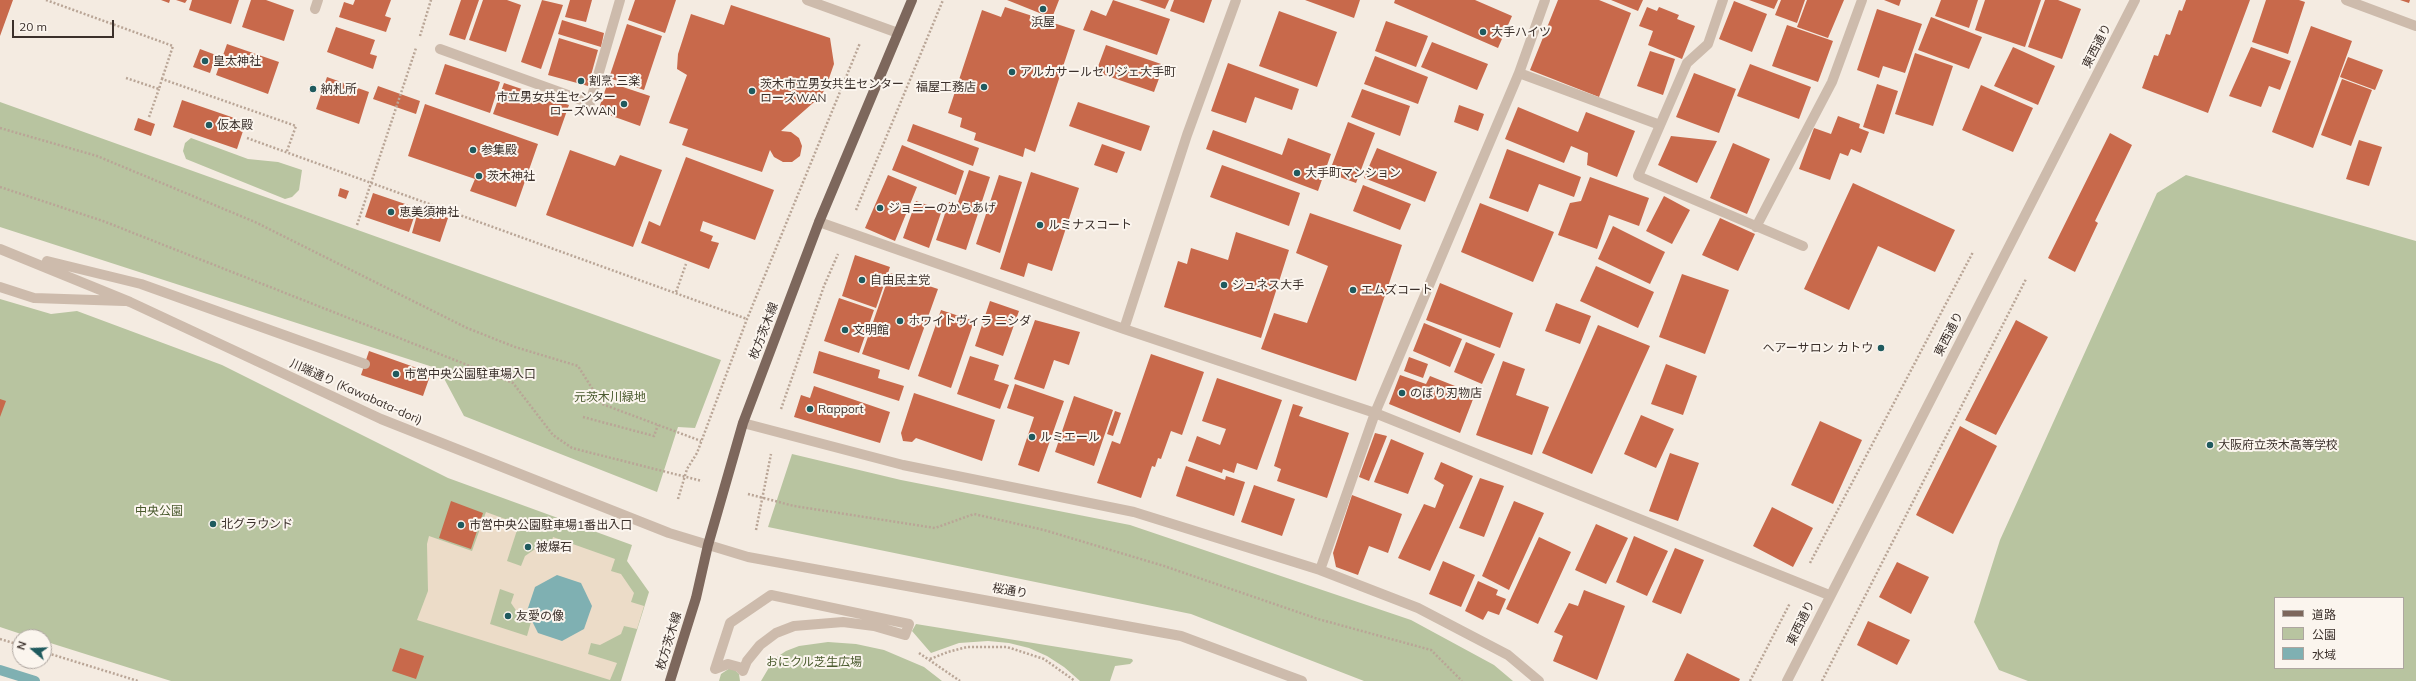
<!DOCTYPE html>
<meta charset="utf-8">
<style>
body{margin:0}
#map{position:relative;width:2416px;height:681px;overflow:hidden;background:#f4ebe1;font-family:Mulish,"Noto Sans JP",sans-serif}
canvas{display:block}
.legend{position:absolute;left:2274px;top:597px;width:130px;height:72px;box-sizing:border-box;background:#fbf5ee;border:1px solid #aea6a0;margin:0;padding:5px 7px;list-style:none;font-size:12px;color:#3b302b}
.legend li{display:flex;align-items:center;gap:8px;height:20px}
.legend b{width:20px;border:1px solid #aea6a0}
.north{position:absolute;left:12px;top:629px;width:40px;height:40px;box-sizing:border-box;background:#fbf5ee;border:1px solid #aea6a0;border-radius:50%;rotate:289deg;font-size:11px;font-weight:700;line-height:16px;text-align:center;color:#3b302b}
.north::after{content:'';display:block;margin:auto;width:14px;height:18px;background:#1f5a5e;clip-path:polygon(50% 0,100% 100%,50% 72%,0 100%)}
.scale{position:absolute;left:12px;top:20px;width:102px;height:18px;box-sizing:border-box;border:2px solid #3b302b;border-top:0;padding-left:5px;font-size:12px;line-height:14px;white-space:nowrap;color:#3b302b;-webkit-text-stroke:3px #fbf5ee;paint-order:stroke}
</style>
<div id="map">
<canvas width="2416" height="681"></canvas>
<ul class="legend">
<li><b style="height:5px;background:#7d675c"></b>道路</li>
<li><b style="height:11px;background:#b8c4a0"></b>公園</li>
<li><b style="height:11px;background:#7fb0b2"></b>水域</li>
</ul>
<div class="north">N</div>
<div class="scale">20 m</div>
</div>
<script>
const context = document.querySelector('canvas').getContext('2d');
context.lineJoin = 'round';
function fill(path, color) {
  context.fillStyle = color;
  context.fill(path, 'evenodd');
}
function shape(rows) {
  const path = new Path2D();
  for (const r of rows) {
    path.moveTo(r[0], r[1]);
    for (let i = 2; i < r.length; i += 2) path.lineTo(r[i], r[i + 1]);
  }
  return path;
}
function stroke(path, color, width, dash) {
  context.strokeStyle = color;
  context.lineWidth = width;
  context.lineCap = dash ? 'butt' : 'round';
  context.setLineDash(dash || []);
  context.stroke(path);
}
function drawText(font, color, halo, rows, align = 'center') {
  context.font = font + ' Mulish,"Noto Sans JP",sans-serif';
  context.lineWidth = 4;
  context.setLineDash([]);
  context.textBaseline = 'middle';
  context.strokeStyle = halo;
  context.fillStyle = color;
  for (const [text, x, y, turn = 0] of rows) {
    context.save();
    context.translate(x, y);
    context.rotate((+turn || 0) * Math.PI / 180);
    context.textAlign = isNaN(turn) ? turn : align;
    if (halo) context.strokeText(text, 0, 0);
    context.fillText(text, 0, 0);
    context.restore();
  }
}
fill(shape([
 [0,102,721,360,695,428,678,427,657,492,464,416,439,369,0,227],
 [191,138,248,159,278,162,302,170,299,190,292,197,285,199,186,159,183,151,185,143],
 [2186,175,2416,241,2416,681,2028,681,1999,670,1974,622,2000,540,2157,193],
 [2275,598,2403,598,2403,668,2275,668],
 [0,299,51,314,77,311,222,365,448,478,632,545,627,561,649,592,621,681,171,681,44,641,44,637,30,637,0,627],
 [792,454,901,480,1130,525,1411,620,1494,665,1513,681,1364,681,1191,614,768,527],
 [916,624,1132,659,1133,661,1130,664,1115,666,1110,681,1080,681,1064,667,1047,656,1029,648,1009,643,988,641,959,643,931,653,912,631],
 [828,642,856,644,884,650,924,667,942,681,761,681,774,659,786,651,799,646],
 [730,668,735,670,739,674,740,681,719,681,721,674]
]), '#b8c4a0');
fill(shape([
 [486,512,519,524,507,561,521,566,525,556,541,545,550,547,553,537,615,559,611,571,621,574,634,593,631,602,644,606,637,629,624,626,621,634,600,645,591,643,588,654,617,663,610,680,417,620,428,591,427,544,429,536,472,551],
 [500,589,514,594,511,603,522,619,531,622,527,636,490,624]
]), '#ecdcc8');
fill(shape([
 [557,575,581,583,592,606,584,629,562,641,538,633,527,611,535,587]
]), '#7fb0b2');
stroke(shape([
 [0,670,35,681]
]), '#7fb0b2', 10);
fill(shape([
 [0,0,13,0,0,36],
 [161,0,170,0,169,3],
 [176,0,187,0,185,3],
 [192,0,239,0,231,24,189,10],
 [251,0,266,0,294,10,284,41,242,27],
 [355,0,391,0,385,16,391,18,386,32,339,17,344,2,353,5],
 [461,0,479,0,465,40,449,35],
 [483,0,507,0,521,5,506,52,469,40],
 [542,0,563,5,541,69,521,62],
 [570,0,592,0,586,22,565,17],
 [635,0,676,0,665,33,628,20],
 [1007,0,1059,0,1052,18],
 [1113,0,1170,19,1157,55,1083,30,1091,10,1106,16],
 [1139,0,1169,0,1165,9],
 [1174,0,1212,0,1204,23,1170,11],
 [1305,0,1360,0,1354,18],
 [1395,0,1475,0,1512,16,1498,48,1394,3],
 [1558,0,1599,0,1631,13,1599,97,1530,70],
 [1611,0,1643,0,1638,11],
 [1749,0,1778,0,1774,9],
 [1781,0,1805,0,1797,23,1775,15],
 [1807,0,1844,0,1828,38,1797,27],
 [1884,0,1901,0,1899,6],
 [1941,0,1978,0,1969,28,1935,16],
 [1985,0,2041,0,2025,47,1975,30],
 [2045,0,2058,0,2081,9,2062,59,2028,47],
 [2186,0,2250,0,2208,113,2142,88,2154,55,2158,56,2166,34,2170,35,2179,10,2182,11],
 [2266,0,2299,0,2305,2,2288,54,2252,42],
 [2400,0,2410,0,2409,3],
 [1734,1,1767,14,1752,52,1719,39],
 [731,5,830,38,834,64,826,87,821,96,781,131,791,132,799,138,802,146,800,156,792,162,783,162,774,157,770,150,762,172,682,145,688,129,669,123,687,75,677,69,678,54,691,14,724,25],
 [1005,7,1075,30,1035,152,1025,148,1023,157,974,140,976,133,960,127,962,118,948,113,982,10,1001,17],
 [1647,7,1657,11,1659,7,1679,15,1677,19,1695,26,1682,59,1648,45,1653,31,1639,26],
 [1877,9,1922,24,1905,73,1883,66,1879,78,1857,70],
 [1279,11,1337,32,1317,87,1259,66],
 [1931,17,1982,37,1969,69,1918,50],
 [562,20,604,33,601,47,558,34],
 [1386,21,1428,36,1416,67,1375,51],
 [627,24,662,36,644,90,609,78],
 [1787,25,1833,41,1818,82,1772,66],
 [2311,26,2352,41,2313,148,2272,132],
 [336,27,375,40,370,54,377,56,373,69,327,52],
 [559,38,598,50,588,86,548,75],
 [1432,42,1488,64,1477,90,1421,67],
 [227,44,279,62,268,94,216,75],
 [1106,45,1164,65,1154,92,1096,72],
 [2013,47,2055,66,2038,105,1994,86],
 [2251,47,2291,61,2280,90,2269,86,2261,107,2229,96],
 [200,49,216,55,210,73,193,67],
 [1650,51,1675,59,1663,95,1637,86],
 [1915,53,1953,66,1933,126,1895,114],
 [1375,56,1428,77,1418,104,1364,84],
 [2348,57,2383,70,2375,90,2340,77],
 [1228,63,1299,89,1292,110,1255,97,1246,123,1211,111],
 [445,64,500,82,490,113,435,94],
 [1750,64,1811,87,1799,119,1737,96],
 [1694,73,1736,89,1719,133,1676,117],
 [327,77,369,92,359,124,316,109],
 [2342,79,2372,90,2351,146,2321,135],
 [608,82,650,96,640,126,598,111],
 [504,83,569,105,558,136,493,114],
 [311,84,316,86,314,93,309,92],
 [1877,84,1898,91,1884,134,1863,127],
 [1981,85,2033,108,2013,152,1962,130],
 [378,86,420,101,416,114,373,99],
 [1362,89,1410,106,1400,136,1351,117],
 [182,100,246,122,237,149,173,127],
 [1078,102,1150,126,1141,151,1069,126],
 [425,104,538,144,516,207,470,191,475,179,408,156],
 [1459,105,1484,114,1478,131,1454,122],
 [1518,107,1578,132,1586,112,1635,131,1617,177,1587,165,1588,153,1571,146,1564,163,1505,139],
 [1838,116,1860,124,1859,128,1869,132,1861,153,1851,149,1848,156,1840,153,1830,180,1799,169,1814,128,1831,134],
 [138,118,155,124,151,136,134,130],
 [1348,122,1375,133,1356,183,1329,173],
 [913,124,979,148,973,166,907,141],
 [1213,130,1282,155,1288,138,1331,154,1318,191,1206,149],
 [2110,133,2132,145,2095,221,2098,223,2075,272,2048,258],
 [1671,136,1717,141,1697,183,1658,165],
 [2359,140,2382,147,2369,186,2346,179],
 [1733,143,1770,159,1747,214,1710,198],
 [1102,144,1125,152,1117,173,1094,165],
 [902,145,964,171,956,195,892,170],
 [1377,148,1437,172,1425,202,1364,178],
 [1507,149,1581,177,1574,197,1539,184,1528,212,1489,198],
 [570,150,615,166,620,155,662,170,633,247,546,215],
 [686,157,774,190,755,240,703,221,700,231,713,236,711,241,719,243,709,269,641,243,649,221,660,226],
 [1222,165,1300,193,1289,226,1210,197],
 [969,170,990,177,966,250,936,240,949,202,957,205],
 [1031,172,1079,188,1052,271,1028,263,1024,277,1000,269],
 [888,175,917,187,895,241,865,228],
 [999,175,1022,182,1000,253,976,244],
 [1590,177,1649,198,1639,226,1609,215,1597,249,1558,235,1570,203,1581,201],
 [1853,183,1955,230,1935,272,1878,246,1849,310,1804,289],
 [1363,185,1411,204,1400,230,1353,211],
 [340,188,349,191,346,199,338,196],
 [373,193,417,208,409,232,365,217],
 [1664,196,1690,210,1672,244,1646,231],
 [916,201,942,210,929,248,903,238],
 [1480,203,1554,232,1533,282,1461,252],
 [419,208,448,218,440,242,412,233],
 [1310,213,1402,245,1356,381,1261,349,1274,313,1307,323,1328,266,1296,253],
 [1720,218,1755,234,1738,271,1702,255],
 [1613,226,1665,252,1650,284,1598,259],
 [1236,232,1289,250,1261,338,1164,307,1178,261,1187,264,1191,248,1228,260],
 [855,255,890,267,876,308,842,296],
 [1596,266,1654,292,1638,328,1580,301],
 [890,273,938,289,909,370,862,354],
 [1682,274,1729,290,1705,354,1659,337],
 [1440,283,1513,313,1500,348,1426,320],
 [839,298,874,310,859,353,824,341],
 [990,301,1019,311,1003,356,975,346],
 [1556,303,1591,316,1580,344,1545,331],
 [941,310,974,321,951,388,918,376],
 [1035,320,1080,332,1069,365,1054,360,1044,389,1014,379],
 [2016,320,2048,337,1996,435,1965,420],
 [1424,323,1462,339,1450,367,1413,351],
 [1598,325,1650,346,1592,474,1542,453],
 [1466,342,1495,354,1482,384,1454,372],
 [369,351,431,373,423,396,361,375],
 [819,351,880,370,878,378,904,386,899,401,813,373],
 [1151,354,1204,372,1182,435,1171,431,1161,459,1158,458,1155,467,1152,466,1141,498,1097,483,1112,441,1120,444],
 [970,356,999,365,994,380,1009,385,1000,409,957,394],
 [1409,357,1428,364,1423,378,1404,371],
 [1503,361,1525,369,1516,395,1549,407,1532,455,1476,435],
 [1666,364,1697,376,1683,415,1651,404],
 [1400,375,1426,384,1430,376,1475,394,1460,433,1389,404],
 [1217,378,1282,400,1257,470,1237,463,1234,473,1223,469,1222,473,1188,461,1197,436,1220,445,1226,429,1202,421],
 [1015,384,1064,401,1039,472,1018,465,1034,417,1007,408],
 [814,386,890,412,880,443,794,417,801,395,810,398],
 [914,393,995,420,982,461,916,438,912,442,903,441,901,433],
 [1074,396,1113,410,1094,466,1055,452],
 [0,399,6,401,0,417],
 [1293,404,1303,407,1299,416,1349,433,1327,498,1277,481,1281,469,1274,466],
 [1115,411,1121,413,1113,436,1107,434],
 [1641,415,1674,429,1656,468,1624,454],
 [1820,421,1862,440,1833,504,1791,485],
 [1960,426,1997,446,1953,534,1916,515],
 [1375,433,1387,436,1369,481,1359,477],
 [1391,439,1424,453,1408,494,1374,482],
 [1670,453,1699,463,1678,521,1649,511],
 [1441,462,1473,476,1430,571,1398,558,1424,504,1435,508,1444,485,1434,479],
 [1186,466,1225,480,1226,476,1245,482,1234,516,1176,496],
 [1480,478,1504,486,1484,537,1459,528],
 [1254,485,1295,499,1282,536,1241,522],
 [1352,495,1402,514,1388,553,1369,546,1358,575,1336,567,1333,553],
 [451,501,483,513,471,549,439,538],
 [1514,501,1544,513,1509,590,1482,576],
 [1772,507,1813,528,1793,567,1753,546],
 [1596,524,1628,538,1606,584,1575,570],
 [1634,536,1668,551,1647,596,1616,582],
 [1539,537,1571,552,1538,624,1506,609],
 [1675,548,1704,560,1681,614,1652,602],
 [1443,561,1475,575,1461,607,1429,594],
 [1897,562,1929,577,1911,614,1879,597],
 [1478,581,1498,590,1496,595,1506,599,1499,615,1488,611,1483,620,1465,611],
 [1584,590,1625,606,1597,680,1553,661,1563,636,1554,632,1569,603,1578,606],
 [1868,621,1910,640,1897,665,1857,645],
 [400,648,424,656,416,679,392,671],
 [1687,653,1740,679,1739,681,1674,681]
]), '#c8694b');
stroke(shape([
 [46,0,173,46,162,79],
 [420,36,431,0],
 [126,78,159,89,162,79,296,126,287,151],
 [149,117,159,89],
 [0,128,97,156,255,222,467,328,515,347,578,366,602,404,701,441],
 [247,138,747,319],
 [0,187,103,221,513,383,553,435,572,448,702,481],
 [856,210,943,0],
 [357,225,416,48],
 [676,292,686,264],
 [781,409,824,286,838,254],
 [583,417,654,436,658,425],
 [748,494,794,506,935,528,974,514,1044,530,1164,566,1318,619,1431,650,1462,681],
 [678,499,687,469,697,453,747,319,860,43],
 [756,530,771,454],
 [1810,563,1973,252],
 [0,639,20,645],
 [44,652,138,681],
 [919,653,960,681],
 [930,659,948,652,967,647,1007,647,1044,659,1075,681],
 [1750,681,1790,603],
 [1822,681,2026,279]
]), '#b9a596', 2.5, [2, 2]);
stroke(shape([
 [807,0,898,33],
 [1723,0,1708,44,1687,63,1638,176,1803,246],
 [2346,0,2416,26],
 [315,9,318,0],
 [440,49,590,103,620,0],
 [1519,73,1660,125],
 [819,222,1124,329,1375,413,1829,595],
 [1756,227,1832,82,1862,0],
 [0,249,130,302,381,419,669,533,748,557,1181,636,1302,681],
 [47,261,141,284,365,364],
 [0,287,34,298,124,301],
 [1124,329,1187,135,1236,0],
 [743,423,903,465,1134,512,1320,570,1418,608,1508,655,1539,681],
 [1320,570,1375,413,1519,73,1545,0],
 [771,595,909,624,905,635,874,626,843,622,794,626,776,633,760,645,747,661,743,671,739,667,728,664,715,669,730,623,771,595],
 [1787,681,2135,0]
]), '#cdbbac', 10);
stroke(shape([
 [670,681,696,598,708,545,743,423,819,222,912,0]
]), '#7d675c', 10);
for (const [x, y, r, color] of [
 [1043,9,4,"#1f5a5e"],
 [1483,32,4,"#1f5a5e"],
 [205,61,4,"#1f5a5e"],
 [1012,72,4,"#1f5a5e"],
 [581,81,4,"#1f5a5e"],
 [984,87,4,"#1f5a5e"],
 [313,89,4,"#1f5a5e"],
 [752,91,4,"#1f5a5e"],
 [624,104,4,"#1f5a5e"],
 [209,125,4,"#1f5a5e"],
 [473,150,4,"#1f5a5e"],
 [1297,173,4,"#1f5a5e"],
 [479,176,4,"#1f5a5e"],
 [880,208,4,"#1f5a5e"],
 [391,212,4,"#1f5a5e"],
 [1040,225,4,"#1f5a5e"],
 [862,280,4,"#1f5a5e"],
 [1224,285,4,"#1f5a5e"],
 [1353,290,4,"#1f5a5e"],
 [900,321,4,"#1f5a5e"],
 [845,330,4,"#1f5a5e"],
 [1881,348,4,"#1f5a5e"],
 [396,374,4,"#1f5a5e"],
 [1402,393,4,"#1f5a5e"],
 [810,409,4,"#1f5a5e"],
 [1032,437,4,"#1f5a5e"],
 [2210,445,4,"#1f5a5e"],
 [213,524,4,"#1f5a5e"],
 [461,525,4,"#1f5a5e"],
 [528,547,4,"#1f5a5e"],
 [508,616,4,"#1f5a5e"]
]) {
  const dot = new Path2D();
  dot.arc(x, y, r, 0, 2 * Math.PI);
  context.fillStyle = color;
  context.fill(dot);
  stroke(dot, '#fbf5ee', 1.5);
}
drawText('12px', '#3b302b', '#fbf5ee', [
 ["浜屋",1043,22,"center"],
 ["大手ハイツ",1491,32],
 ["皇太神社",213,61],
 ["アルカサールセリジェ大手町",1020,72],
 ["割烹 三楽",589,81],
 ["茨木市立男女共生センター",760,84],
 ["ローズWAN",760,98],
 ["福屋工務店",976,87,"right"],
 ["納札所",321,89],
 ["市立男女共生センター",616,97,"right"],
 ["ローズWAN",616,111,"right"],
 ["仮本殿",217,125],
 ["参集殿",481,150],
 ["大手町マンション",1305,173],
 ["茨木神社",487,176],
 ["ジョニーのからあげ",888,208],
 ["恵美須神社",399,212],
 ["ルミナスコート",1048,225],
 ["自由民主党",870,280],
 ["ジュネス大手",1232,285],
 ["エムズコート",1361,290],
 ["ホワイトヴィラ ニシダ",908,321],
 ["文明館",853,330],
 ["ヘアーサロン カトウ",1873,348,"right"],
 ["市営中央公園駐車場入口",404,374],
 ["のぼり刃物店",1410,393],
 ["Rapport",818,409],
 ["ルミエール",1040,437],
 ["大阪府立茨木高等学校",2218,445],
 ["北グラウンド",221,524],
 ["市営中央公園駐車場1番出入口",469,525],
 ["被爆石",536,547],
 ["友愛の像",516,616]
], 'left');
drawText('12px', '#3b302b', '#fbf5ee', [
 ["東西通り",2097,46,-63],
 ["枚方茨木線",764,331,-69],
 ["東西通り",1949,334,-63],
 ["川端通り (Kawabata-dori)",356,392,24],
 ["桜通り",1010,591,10],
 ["東西通り",1801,623,-64],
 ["枚方茨木線",669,641,-73]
]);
drawText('12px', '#4a5a2e', '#fbf5ee', [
 ["元茨木川緑地",610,397],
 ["中央公園",159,511],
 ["おにクル芝生広場",814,662]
]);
</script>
